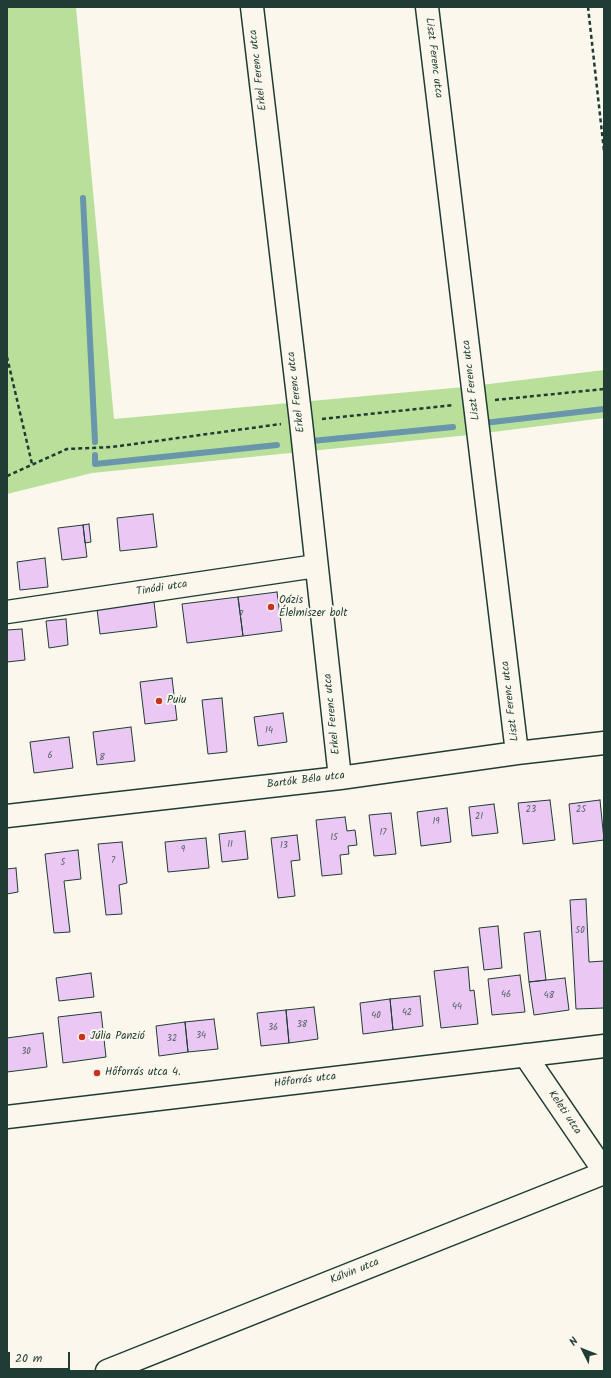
<!DOCTYPE html>
<meta charset="utf-8">
<style>
body{margin:0}
#map{position:relative;width:611px;height:1378px;overflow:hidden;background:#fbf7ec;font-family:Kalam,sans-serif}
canvas{display:block}
.frame{position:absolute;inset:0;border:8px solid #1f3d34;pointer-events:none}
.north{position:absolute;left:563px;top:1330px;width:40px;height:40px;-webkit-text-stroke:3px #fbf7ec;paint-order:stroke;rotate:312deg;font-size:11px;font-weight:700;line-height:16px;text-align:center;color:#1f3d34}
.north::after{content:'';display:block;margin:auto;width:14px;height:18px;background:#1f3d34;clip-path:polygon(50% 0,100% 100%,50% 72%,0 100%)}
.scale{position:absolute;left:8px;top:1352px;width:62px;height:18px;box-sizing:border-box;border:2px solid #1f3d34;border-top:0;padding-left:5px;font-size:12px;line-height:14px;white-space:nowrap;color:#1f3d34;-webkit-text-stroke:3px #fbf7ec;paint-order:stroke}
</style>
<div id="map">
<canvas width="611" height="1378"></canvas>
<div class="frame"></div>
<div class="north">N</div>
<div class="scale">20 m</div>
</div>
<script>
const context = document.querySelector('canvas').getContext('2d');
context.lineJoin = 'round';
function fill(path, color) {
  context.fillStyle = color;
  context.fill(path, 'evenodd');
}
function shape(rows) {
  const path = new Path2D();
  for (const r of rows) {
    path.moveTo(r[0], r[1]);
    for (let i = 2; i < r.length; i += 2) path.lineTo(r[i], r[i + 1]);
  }
  return path;
}
function stroke(path, color, width, dash) {
  context.strokeStyle = color;
  context.lineWidth = width;
  context.lineCap = dash ? 'butt' : 'round';
  context.setLineDash(dash || []);
  context.stroke(path);
}
function drawText(font, color, halo, rows, align = 'center') {
  context.font = font + ' Kalam,sans-serif';
  context.lineWidth = 4;
  context.setLineDash([]);
  context.textBaseline = 'middle';
  context.strokeStyle = halo;
  context.fillStyle = color;
  for (const [text, x, y, turn = 0] of rows) {
    context.save();
    context.translate(x, y);
    context.rotate((+turn || 0) * Math.PI / 180);
    context.textAlign = isNaN(turn) ? turn : align;
    if (halo) context.strokeText(text, 0, 0);
    context.fillText(text, 0, 0);
    context.restore();
  }
}
fill(shape([
 [7,7,76,7,114,419,464,387,604,370,604,418,469,435,92,473,7,494]
]), '#b9e09b');
stroke(shape([
 [83,198,95,442],
 [484,423,604,409],
 [312,441,453,427],
 [95,455,95,464,277,445]
]), '#6996ab', 6);
const building = shape([
 [153,514,157,547,120,551,117,518,153,514],
 [89,524,91,542,85,543,83,525,89,524],
 [83,525,87,557,62,560,58,528,83,525],
 [45,558,48,587,20,590,17,562,45,558],
 [277,592,282,631,243,636,238,597,277,592],
 [238,597,243,636,187,643,182,604,238,597],
 [154,602,157,627,100,634,97,609,154,602],
 [66,619,68,645,49,648,46,621,66,619],
 [22,629,25,660,7,662,7,630,22,629],
 [172,678,177,720,145,724,140,682,172,678],
 [222,698,227,752,208,754,202,700,222,698],
 [283,713,287,742,258,746,254,717,283,713],
 [131,727,135,761,97,765,93,732,131,727],
 [69,737,73,768,34,773,30,742,69,737],
 [550,800,555,840,523,844,518,803,550,800],
 [600,800,604,840,573,844,569,804,600,800],
 [494,804,498,833,472,836,469,807,494,804],
 [447,808,451,842,421,846,417,812,447,808],
 [391,813,396,854,374,856,369,815,391,813],
 [345,817,347,831,355,830,357,845,348,846,349,854,340,855,342,874,322,876,316,820,345,817],
 [245,831,248,859,222,862,219,834,245,831],
 [297,835,300,860,291,861,295,896,278,898,271,838,297,835],
 [206,838,209,868,168,872,165,842,206,838],
 [122,842,127,883,119,885,122,914,106,915,98,844,122,842],
 [78,850,81,879,64,881,70,932,54,933,45,854,78,850],
 [16,868,18,892,7,894,7,869,16,868],
 [586,899,589,962,604,961,604,1008,576,1009,570,900,586,899],
 [498,926,502,968,484,970,479,928,498,926],
 [540,931,546,980,529,982,524,933,540,931],
 [468,967,470,991,474,990,478,1024,441,1028,434,971,468,967],
 [91,973,94,997,59,1001,56,978,91,973],
 [520,975,525,1012,492,1015,488,979,520,975],
 [565,978,569,1010,534,1015,529,982,565,978],
 [420,996,423,1026,393,1030,390,999,420,996],
 [390,999,393,1030,363,1034,360,1003,390,999],
 [314,1007,318,1039,289,1043,286,1010,314,1007],
 [286,1010,289,1043,261,1046,257,1013,286,1010],
 [101,1012,106,1057,63,1063,58,1017,101,1012],
 [214,1019,218,1049,188,1052,185,1022,214,1019],
 [185,1022,188,1052,159,1056,156,1026,185,1022],
 [43,1033,47,1067,7,1072,7,1038,43,1033]
]);
fill(building, '#ebc8f4');
stroke(building, '#1f3d34', 1);
const minor = shape([
 [252,7,301,422,340,778],
 [427,7,517,753],
 [7,612,316,566],
 [7,816,340,778,517,753,604,743],
 [525,1055,604,1171],
 [7,1117,604,1046],
 [107,1371,604,1173]
]);
stroke(minor, '#1f3d34', 25);
stroke(shape([
 [588,7,604,151],
 [7,357,32,464],
 [495,400,604,389],
 [322,419,454,405],
 [7,476,67,449,112,447,281,424]
]), '#1f3d34', 2.5, [4, 3]);
stroke(minor, '#fbf7ec', 22);
for (const [x, y, r, color] of [
 [271,607,4,"#c8321e"],
 [159,701,4,"#c8321e"],
 [82,1037,4,"#c8321e"],
 [97,1073,4,"#c8321e"]
]) {
  const dot = new Path2D();
  dot.arc(x, y, r, 0, 2 * Math.PI);
  context.fillStyle = color;
  context.fill(dot);
  stroke(dot, '#fbf7ec', 1.5);
}
drawText('9px', '#526064', null, [
 ["7",241,615],
 ["14",269,731],
 ["6",50,756],
 ["8",102,758],
 ["23",531,810],
 ["25",581,810],
 ["21",479,817],
 ["19",436,822],
 ["17",383,833],
 ["15",334,838],
 ["11",230,845],
 ["13",284,846],
 ["9",183,850],
 ["7",113,861],
 ["5",63,863],
 ["50",580,931],
 ["46",506,995],
 ["48",549,996],
 ["44",457,1007],
 ["42",407,1013],
 ["40",376,1016],
 ["38",302,1025],
 ["36",273,1028],
 ["34",201,1036],
 ["32",172,1039],
 ["30",26,1052]
]);
drawText('11px', '#1f3d34', '#fbf7ec', [
 ["Liszt Ferenc utca",433,58,83],
 ["Erkel Ferenc utca",259,70,-97],
 ["Liszt Ferenc utca",472,380,-97],
 ["Erkel Ferenc utca",297,392,-97],
 ["Tinódi utca",162,589,-9],
 ["Liszt Ferenc utca",511,701,-97],
 ["Erkel Ferenc utca",333,714,-96],
 ["Bartók Béla utca",306,781,-7],
 ["Hőforrás utca",305,1081,-7],
 ["Keleti utca",564,1113,56],
 ["Kálvin utca",355,1272,-22]
]);
drawText('11px', '#1f3d34', '#fbf7ec', [
 ["Oázis",279,601],
 ["Élelmiszer bolt",279,614],
 ["Puiu",167,701],
 ["Júlia Panzió",90,1037],
 ["Hőforrás utca 4.",105,1073]
], 'left');
</script>
